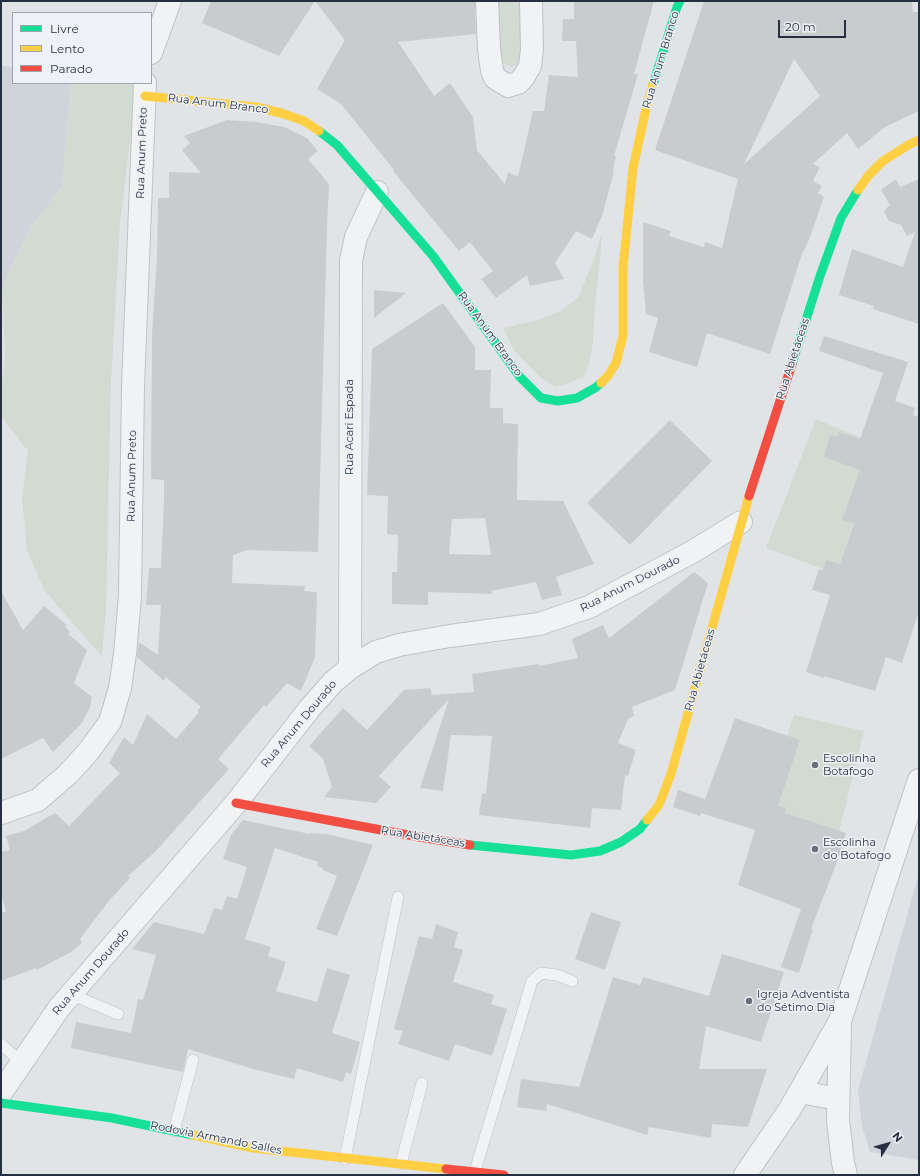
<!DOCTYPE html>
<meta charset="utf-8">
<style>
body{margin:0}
#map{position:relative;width:920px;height:1176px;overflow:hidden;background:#e1e4e7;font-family:Montserrat,sans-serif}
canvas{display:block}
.frame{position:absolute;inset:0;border:2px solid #273041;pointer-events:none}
.legend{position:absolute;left:12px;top:12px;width:140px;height:72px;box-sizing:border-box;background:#eef2f7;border:1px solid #9ea4ae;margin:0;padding:5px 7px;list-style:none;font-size:12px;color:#273041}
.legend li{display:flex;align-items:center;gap:8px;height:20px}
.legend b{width:20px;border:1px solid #9ea4ae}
.north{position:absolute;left:868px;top:1124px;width:40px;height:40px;-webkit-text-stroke:3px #eef2f7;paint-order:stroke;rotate:53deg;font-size:11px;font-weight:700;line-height:16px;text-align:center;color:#273041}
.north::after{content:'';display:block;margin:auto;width:14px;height:18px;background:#273041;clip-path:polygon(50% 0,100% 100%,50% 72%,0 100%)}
.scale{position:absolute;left:778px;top:20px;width:68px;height:18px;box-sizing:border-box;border:2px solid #273041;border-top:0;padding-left:5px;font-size:12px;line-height:14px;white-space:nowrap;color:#273041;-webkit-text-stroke:3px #eef2f7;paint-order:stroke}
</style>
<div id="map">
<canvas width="920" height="1176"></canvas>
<div class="frame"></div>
<ul class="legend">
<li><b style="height:5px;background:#16e098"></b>Livre</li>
<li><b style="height:5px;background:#ffcf43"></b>Lento</li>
<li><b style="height:5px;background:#f24e42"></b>Parado</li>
</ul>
<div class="north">N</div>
<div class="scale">20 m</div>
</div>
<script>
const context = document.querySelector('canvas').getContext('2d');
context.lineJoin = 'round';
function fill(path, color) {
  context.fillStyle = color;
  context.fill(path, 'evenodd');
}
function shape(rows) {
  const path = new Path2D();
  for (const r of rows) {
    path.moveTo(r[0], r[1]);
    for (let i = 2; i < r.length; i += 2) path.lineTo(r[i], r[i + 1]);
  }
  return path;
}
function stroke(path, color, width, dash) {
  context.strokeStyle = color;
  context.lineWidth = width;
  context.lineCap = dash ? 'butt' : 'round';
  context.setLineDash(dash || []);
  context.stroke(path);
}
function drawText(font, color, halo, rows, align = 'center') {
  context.font = font + ' Montserrat,sans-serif';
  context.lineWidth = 3;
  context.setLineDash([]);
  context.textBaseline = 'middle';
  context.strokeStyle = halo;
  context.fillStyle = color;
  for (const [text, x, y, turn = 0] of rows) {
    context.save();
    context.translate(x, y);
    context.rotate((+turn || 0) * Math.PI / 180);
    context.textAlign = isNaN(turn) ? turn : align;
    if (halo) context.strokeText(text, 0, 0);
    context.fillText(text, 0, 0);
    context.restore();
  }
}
fill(shape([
 [1,65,13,68,13,83,71,83,62,187,32,225,2,287,1,302],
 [919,873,919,1160,870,1152,862,1126,858,1090]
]), '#cfd3da');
fill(shape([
 [491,1,521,1,522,61,512,67,499,62],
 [71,83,137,84,120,223,111,382,106,608,102,657,44,590,27,550,22,498,28,451,1,416,1,394,5,356,2,287,32,225,62,187],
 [602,233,599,270,595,303,593,342,589,364,584,376,569,383,555,387,541,378,514,350,503,328,538,320,562,310,578,298,592,264],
 [816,419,878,445,837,574,766,548],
 [794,715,864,731,823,897,765,800]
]), '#d1dbd1');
fill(shape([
 [211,1,315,1,279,56,202,23],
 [315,1,475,1,476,34,398,42,434,96,450,83,473,117,477,150,505,184,508,172,518,177,533,111,544,111,549,75,578,77,576,41,562,41,563,19,574,19,574,1,654,1,634,74,638,74,614,156,616,156,613,171,614,171,603,213,592,239,576,231,555,263,564,279,530,286,527,275,496,298,481,279,493,271,470,242,459,251,393,171,394,170,341,104,317,89,345,40],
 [704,1,912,1,913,12,919,12,919,111,885,127,858,149,847,133,813,164,820,167,813,181,822,186,818,193,824,197,809,240,802,254,770,354,707,333,697,367,649,352,658,318,646,314,643,280,643,222,671,231,669,236,704,247,705,242,722,248,738,179,655,150],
 [794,59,820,96,744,164],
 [227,120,256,122,284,127,307,138,318,151,308,159,329,184,327,228,318,552,247,550,233,555,232,583,305,586,304,591,317,592,315,657,301,691,287,683,266,707,264,705,218,759,229,769,156,851,128,876,130,878,108,902,80,939,82,943,71,952,37,970,36,968,1,981,1,912,6,912,1,892,1,852,10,850,6,836,24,831,55,813,69,826,120,773,109,763,124,737,133,745,147,714,176,739,199,712,197,711,201,707,166,677,164,681,137,657,139,642,158,655,161,605,146,605,149,568,161,568,164,499,164,480,151,479,152,335,157,257,158,198,169,198,169,172,201,173,182,150,190,143,184,136],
 [896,179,900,187,919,179,919,324,873,309,874,306,839,295,852,249,903,267,915,232,907,236,901,225,889,221,884,211,890,205,881,190],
 [374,290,406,293,374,318],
 [443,303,475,347,475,370,491,370,490,408,503,408,503,423,518,424,517,500,563,501,594,564,556,577,562,595,542,600,536,582,491,591,492,594,428,592,428,605,392,604,392,572,397,572,398,535,387,534,388,496,367,495,372,349],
 [485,518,491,555,449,554,452,519],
 [824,336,908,362,895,401,915,408,913,415,919,417,919,611,902,663,886,657,875,691,824,676,824,678,806,672,830,595,812,590,819,569,823,570,826,560,840,564,854,523,842,520,860,470,824,457,830,435,837,437,839,432,860,439,883,373,819,351],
 [670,420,712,461,630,545,587,503],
 [694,572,708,583,675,690,632,707,634,716,628,719,618,743,636,750,628,776,625,775,621,810,592,808,590,828,479,815,482,793,486,794,492,736,451,735,443,791,420,788,449,699,379,776,391,787,376,803,324,797,332,787,323,759,309,746,343,708,367,730,404,690,430,688,432,695,474,692,472,674,539,664,539,666,578,658,572,639,603,625,609,638],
 [1,591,23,630,44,606,67,625,65,627,70,632,68,634,87,650,74,683,92,697,90,707,82,723,53,752,43,738,1,759],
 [735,718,800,740,778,806,786,808,785,813,846,833,837,862,811,929,813,929,799,973,781,967,801,909,738,885,755,830,701,813,700,816,673,807,678,790,705,799],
 [243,820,310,834,311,833,327,834,373,845,337,936,316,929,337,876,323,870,323,868,317,866,318,862,275,848,245,939,271,947,268,956,286,962,276,991,317,1002,327,968,350,975,332,1033,360,1042,351,1074,346,1072,343,1082,297,1068,294,1079,253,1069,188,1049,183,1072,71,1048,76,1022,131,1033,138,999,143,1000,156,955,132,949,154,922,204,934,214,908,222,910,227,896,237,899,247,867,223,859,231,835],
 [591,912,621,922,605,970,575,959],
 [436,924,458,932,454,947,463,950,453,982,494,995,491,1004,507,1009,492,1056,455,1044,449,1061,398,1044,403,1031,394,1029,419,936,432,939],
 [722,954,784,972,761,1042,706,1026,699,1069,767,1069,748,1127,712,1124,711,1138,649,1127,647,1135,547,1104,546,1111,517,1107,521,1079,579,1087,613,977,640,985,643,977,709,996]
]), '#c9cccf');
const lane = shape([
 [70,994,118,1014],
 [1,1044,21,1062],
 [174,1131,193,1060],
 [345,1159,398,897],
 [401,1164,422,1083],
 [475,1171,532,981,541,973,557,975,572,981]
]);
const street = shape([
 [487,1,489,49,492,71,495,78,508,86,518,83,523,78,530,66,532,50,531,1],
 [151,53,170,1],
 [350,668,351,261,356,237,377,192],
 [1,813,38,800,68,774,88,752,110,722,120,688,125,654,130,596,133,386,145,83],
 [840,1025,838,1120,843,1163,846,1175],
 [800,1092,838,1099],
 [1,1093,59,1008,236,803,310,708,333,682,350,668,376,652,399,645,450,636,539,624,589,607,692,552,741,522],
 [745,1175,790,1109,840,1021,919,780]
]);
stroke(lane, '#bfc2c5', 12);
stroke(street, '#bfc2c5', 24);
stroke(lane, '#f1f2f3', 11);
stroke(street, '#f1f2f3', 22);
stroke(shape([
 [653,85,677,7,680,1],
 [319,131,337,145,433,256,520,377,541,398,558,401,577,398,595,388,601,383],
 [792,364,820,276,841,218,858,190],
 [470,845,571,855,600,851,621,842,640,829,647,820],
 [1,1103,112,1118,193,1135]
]), '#16e098', 9);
stroke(shape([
 [145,96,256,107,281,113,304,121,319,131],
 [858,190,869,175,883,161,910,144,919,140],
 [601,383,608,376,616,363,623,336,623,268,633,168,646,109,653,85],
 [647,820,659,805,671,774,749,496],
 [193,1135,253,1148,446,1169]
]), '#ffcf43', 9);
stroke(shape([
 [749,496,792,364],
 [236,803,419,837,470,845],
 [446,1169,504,1175]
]), '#f24e42', 9);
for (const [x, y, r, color] of [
 [815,765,4,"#686f7b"],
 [815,849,4,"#686f7b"],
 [749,1001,4,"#686f7b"]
]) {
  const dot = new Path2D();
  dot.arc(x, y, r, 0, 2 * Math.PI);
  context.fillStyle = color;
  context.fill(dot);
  stroke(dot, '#eef2f7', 1.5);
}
drawText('11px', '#273041', '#eef2f7', [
 ["Rua Anum Branco",661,60,-73],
 ["Rua Anum Branco",218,104,7],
 ["Rua Anum Preto",142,153,-88],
 ["Rua Anum Branco",490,334,54],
 ["Rua Abietáceas",793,359,-72],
 ["Rua Acari Espada",350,427,-90],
 ["Rua Anum Preto",132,476,-89],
 ["Rua Anum Dourado",630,584,-27],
 ["Rua Abietáceas",700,670,-74],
 ["Rua Anum Dourado",299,724,-50],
 ["Rua Abietáceas",423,837,9],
 ["Rua Anum Dourado",91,972,-49],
 ["Rodovia Armando Salles",216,1138,11]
]);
drawText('11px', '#273041', '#eef2f7', [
 ["Escolinha",823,759],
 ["Botafogo",823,772],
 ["Escolinha",823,843],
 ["do Botafogo",823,856],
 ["Igreja Adventista",757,995],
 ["do Sétimo Dia",757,1008]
], 'left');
</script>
